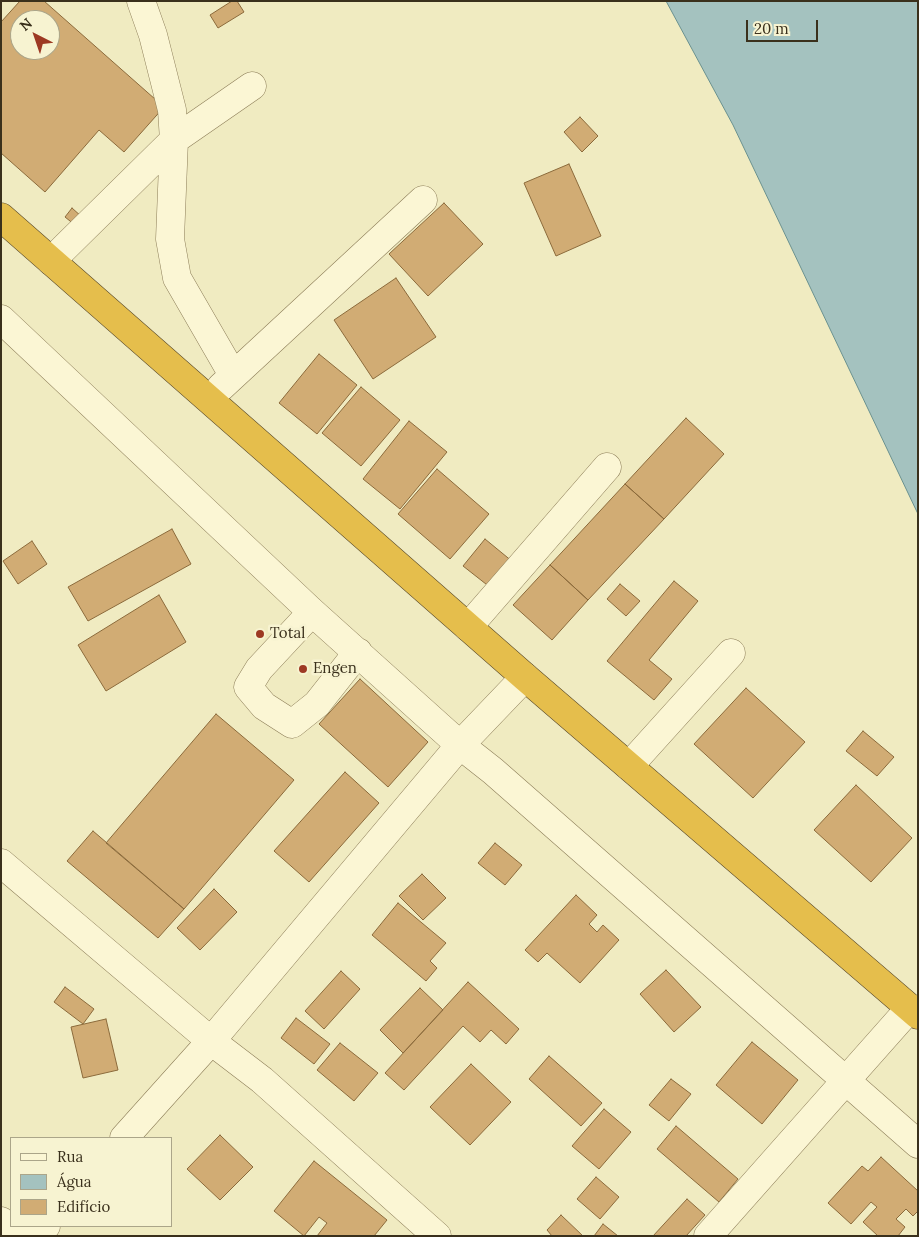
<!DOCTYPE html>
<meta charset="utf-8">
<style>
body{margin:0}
#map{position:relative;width:919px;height:1237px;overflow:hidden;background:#f0ebc1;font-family:Lora,serif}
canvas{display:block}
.frame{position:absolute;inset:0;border:2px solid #3a301c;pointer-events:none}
.legend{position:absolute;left:10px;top:1137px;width:162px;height:90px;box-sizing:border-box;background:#f7f3d1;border:1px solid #aba589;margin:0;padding:6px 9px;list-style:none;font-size:15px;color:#3a301c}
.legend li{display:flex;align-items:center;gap:10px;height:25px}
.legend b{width:25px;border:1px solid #aba589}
.north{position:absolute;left:10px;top:10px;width:50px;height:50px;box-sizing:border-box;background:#f7f3d1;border:1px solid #aba589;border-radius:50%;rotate:319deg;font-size:14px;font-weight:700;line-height:20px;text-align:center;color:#3a301c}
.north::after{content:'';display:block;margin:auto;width:18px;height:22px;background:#9d3923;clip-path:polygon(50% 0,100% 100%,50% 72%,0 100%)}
.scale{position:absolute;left:746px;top:20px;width:72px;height:22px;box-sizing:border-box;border:2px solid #3a301c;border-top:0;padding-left:6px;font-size:15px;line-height:18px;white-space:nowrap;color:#3a301c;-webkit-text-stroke:4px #f7f3d1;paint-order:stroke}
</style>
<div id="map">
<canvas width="919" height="1237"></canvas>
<div class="frame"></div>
<ul class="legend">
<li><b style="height:6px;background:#fbf6d4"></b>Rua</li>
<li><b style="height:14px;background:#a4c2bf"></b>Água</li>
<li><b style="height:14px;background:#d1ac74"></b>Edifício</li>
</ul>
<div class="north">N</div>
<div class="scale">20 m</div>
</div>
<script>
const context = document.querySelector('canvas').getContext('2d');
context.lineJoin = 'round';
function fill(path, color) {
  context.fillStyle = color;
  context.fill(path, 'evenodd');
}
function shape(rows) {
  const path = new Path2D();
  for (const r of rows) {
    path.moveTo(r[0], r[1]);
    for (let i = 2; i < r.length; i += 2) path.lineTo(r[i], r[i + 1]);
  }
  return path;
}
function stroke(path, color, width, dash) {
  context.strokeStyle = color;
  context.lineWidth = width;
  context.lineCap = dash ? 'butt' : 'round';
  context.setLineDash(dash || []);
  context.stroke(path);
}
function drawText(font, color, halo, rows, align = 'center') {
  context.font = font + ' Lora,serif';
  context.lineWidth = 5;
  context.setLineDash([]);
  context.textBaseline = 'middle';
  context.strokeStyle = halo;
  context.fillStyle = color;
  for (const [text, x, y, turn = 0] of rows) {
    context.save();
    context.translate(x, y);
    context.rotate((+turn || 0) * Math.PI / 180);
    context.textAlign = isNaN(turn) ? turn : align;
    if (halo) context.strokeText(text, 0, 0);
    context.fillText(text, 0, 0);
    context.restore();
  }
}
const water = shape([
 [666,1,918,1,918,514,733,125,666,1]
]);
fill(water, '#a4c2bf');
stroke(water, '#6a918f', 1);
const building = shape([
 [20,1,44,1,164,107,124,152,99,130,45,192,1,153,1,22,20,1],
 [20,20,50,20,50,50,20,50,20,20],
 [232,1,237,1,244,12,218,28,210,15,232,1],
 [580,117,598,136,582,152,564,132,580,117],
 [569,164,601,236,556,256,524,183,569,164],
 [444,203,483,244,428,296,389,254,444,203],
 [72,208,82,217,75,225,65,217,72,208],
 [396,278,436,337,373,379,334,320,396,278],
 [319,354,357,385,317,434,279,403,319,354],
 [361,387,400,420,361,466,322,433,361,387],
 [686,418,724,454,664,519,625,484,686,418],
 [409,421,447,452,400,509,363,479,409,421],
 [437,469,489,514,450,559,398,514,437,469],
 [625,484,664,519,588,600,550,565,625,484],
 [172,529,191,564,88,621,68,587,172,529],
 [485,539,513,562,491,588,463,566,485,539],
 [32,541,47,564,18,584,3,561,32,541],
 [550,565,588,600,552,640,513,605,550,565],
 [674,581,698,601,649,660,672,679,654,700,607,661,674,581],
 [620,584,640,601,626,616,607,599,620,584],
 [159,595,186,642,106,691,78,645,159,595],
 [360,679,428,742,388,787,319,724,360,679],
 [746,688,805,742,753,798,694,744,746,688],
 [216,714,294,780,184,909,106,843,216,714],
 [863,731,894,757,877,776,846,751,863,731],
 [345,772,379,803,309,882,274,851,345,772],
 [856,785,912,838,871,882,814,830,856,785],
 [93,831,184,909,158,938,67,861,93,831],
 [495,843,522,865,505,885,478,863,495,843],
 [422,874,446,898,423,920,399,896,422,874],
 [214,889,237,912,200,950,177,928,214,889],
 [576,895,597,915,589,924,597,932,603,925,619,940,580,983,547,953,538,962,525,950,576,895],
 [398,903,446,943,430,961,437,968,426,981,372,935,398,903],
 [666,970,701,1007,674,1032,640,994,666,970],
 [341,971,360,989,324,1029,305,1011,341,971],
 [468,982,519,1029,506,1044,491,1030,480,1042,463,1026,404,1090,385,1073,468,982],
 [65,987,94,1009,83,1024,54,1002,65,987],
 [420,988,443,1010,403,1053,380,1030,420,988],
 [296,1018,330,1044,314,1064,281,1038,296,1018],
 [106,1019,118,1070,83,1078,71,1027,106,1019],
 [752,1042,798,1080,762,1124,716,1085,752,1042],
 [340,1043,378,1073,354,1101,317,1070,340,1043],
 [549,1056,602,1103,581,1126,529,1079,549,1056],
 [471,1064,511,1102,470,1145,430,1107,471,1064],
 [671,1079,691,1094,669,1121,649,1105,671,1079],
 [604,1109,631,1132,599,1169,572,1146,604,1109],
 [676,1126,738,1179,719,1202,657,1149,676,1126],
 [220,1135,253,1167,220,1200,187,1169,220,1135],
 [881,1157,918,1191,918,1211,913,1216,906,1209,896,1219,905,1227,898,1236,878,1236,863,1222,877,1207,871,1202,851,1224,828,1203,862,1166,868,1171,881,1157],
 [314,1161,387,1220,374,1236,317,1236,327,1223,319,1217,304,1236,274,1211,314,1161],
 [596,1177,619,1197,600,1219,577,1199,596,1177],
 [687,1199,705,1215,686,1236,653,1236,687,1199],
 [561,1215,583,1236,552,1236,547,1230,561,1215],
 [603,1224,618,1236,594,1236,603,1224]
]);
fill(building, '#d1ac74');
stroke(building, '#8b6a3b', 1);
const minor = shape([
 [141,1,153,35,172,110,174,140,170,239,177,278,233,375],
 [51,261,174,140,252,86],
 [1,319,312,612,460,745,493,771,918,1144],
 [221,387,423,200],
 [312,612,259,669,248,687,264,706,292,724,317,704,358,652],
 [468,627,607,467],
 [629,766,731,653],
 [1,863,211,1041,262,1080,437,1236],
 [124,1138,211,1041,460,745,525,677],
 [1,1221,18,1236],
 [37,1236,46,1226],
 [708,1236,910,1008]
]);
const highway = shape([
 [1,217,525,677,918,1015]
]);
stroke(minor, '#8b7c57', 29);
stroke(highway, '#58492c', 29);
stroke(minor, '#fbf6d4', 28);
stroke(highway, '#e5be4c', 28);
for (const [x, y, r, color] of [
 [260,634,5,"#9d3923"],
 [303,669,5,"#9d3923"]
]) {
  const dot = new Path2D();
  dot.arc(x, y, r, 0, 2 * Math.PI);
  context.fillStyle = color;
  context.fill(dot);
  stroke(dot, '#f7f3d1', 2);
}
drawText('15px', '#3a301c', '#f7f3d1', [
 ["Total",270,634],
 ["Engen",313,669]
], 'left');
</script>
